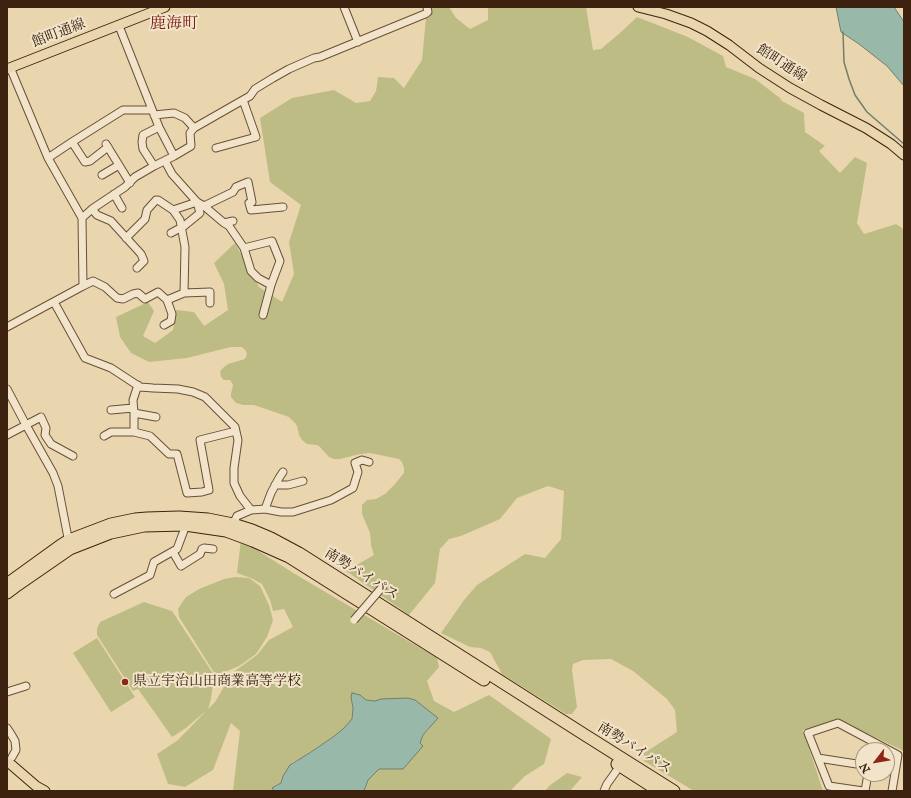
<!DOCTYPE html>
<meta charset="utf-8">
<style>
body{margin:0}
#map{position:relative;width:911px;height:798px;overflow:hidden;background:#ead6ae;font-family:"IM FELL English",serif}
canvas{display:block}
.frame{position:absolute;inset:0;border:8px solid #3c220f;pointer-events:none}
.north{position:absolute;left:855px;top:742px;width:40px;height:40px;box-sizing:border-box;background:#f1e4ca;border:1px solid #a9967f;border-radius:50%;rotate:239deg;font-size:11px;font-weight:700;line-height:16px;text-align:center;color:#3c220f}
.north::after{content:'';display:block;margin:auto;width:14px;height:18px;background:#8f2418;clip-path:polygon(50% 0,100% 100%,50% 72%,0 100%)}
</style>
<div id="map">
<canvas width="911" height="798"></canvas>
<div class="frame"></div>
<div class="north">N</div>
</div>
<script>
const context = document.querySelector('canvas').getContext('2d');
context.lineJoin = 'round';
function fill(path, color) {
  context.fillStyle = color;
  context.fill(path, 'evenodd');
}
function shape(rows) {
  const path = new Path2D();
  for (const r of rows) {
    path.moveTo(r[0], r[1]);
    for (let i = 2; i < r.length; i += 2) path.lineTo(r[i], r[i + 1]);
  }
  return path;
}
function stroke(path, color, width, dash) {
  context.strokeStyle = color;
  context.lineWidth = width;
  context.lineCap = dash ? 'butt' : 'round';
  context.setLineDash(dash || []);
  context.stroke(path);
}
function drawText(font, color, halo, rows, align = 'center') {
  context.font = font + ' "IM FELL English","Noto Serif JP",serif';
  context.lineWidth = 4;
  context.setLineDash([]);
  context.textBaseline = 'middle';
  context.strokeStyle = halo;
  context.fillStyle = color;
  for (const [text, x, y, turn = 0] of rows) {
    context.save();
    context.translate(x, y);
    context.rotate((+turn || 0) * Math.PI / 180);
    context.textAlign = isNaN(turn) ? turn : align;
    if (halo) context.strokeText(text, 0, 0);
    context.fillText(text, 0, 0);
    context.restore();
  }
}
fill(shape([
 [433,7,449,7,456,18,470,29,488,20,488,7,586,7,593,50,601,49,620,33,637,17,688,37,723,56,726,67,755,79,780,98,782,101,804,113,805,132,825,146,819,151,840,173,855,157,867,163,857,223,864,234,896,224,902,228,904,232,904,751,838,720,803,730,823,791,694,791,644,761,644,753,677,732,675,710,667,699,633,671,611,659,583,660,573,664,572,670,577,707,572,714,566,714,502,674,490,652,481,648,470,647,441,633,464,600,477,585,525,554,545,558,561,539,564,491,548,486,517,498,500,519,461,536,449,539,440,549,435,583,409,615,346,571,374,555,371,545,370,533,362,514,362,505,367,500,376,499,385,494,395,484,404,473,404,468,402,462,399,459,370,453,360,454,340,459,334,459,329,457,320,447,317,445,307,444,302,440,299,435,297,426,295,423,289,417,254,405,243,405,236,403,231,397,231,394,233,385,232,383,230,380,224,380,221,377,220,372,221,370,224,367,228,364,245,359,247,354,246,351,242,347,231,347,187,358,149,362,131,353,120,337,116,317,148,302,154,311,143,336,155,343,173,330,176,310,194,312,204,326,228,310,224,284,214,263,235,243,259,287,282,302,294,274,289,242,301,205,270,182,260,118,292,98,334,90,356,103,370,101,376,91,378,77,394,78,404,88,422,60,426,18],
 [241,540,295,574,437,658,439,667,427,681,434,701,454,712,489,695,551,739,544,764,525,776,510,791,364,791,368,780,379,769,403,769,422,746,420,743,423,735,430,728,381,699,375,701,366,700,360,695,351,697,353,708,352,719,343,729,333,737,300,759,293,762,283,776,281,783,272,788,274,791,233,791,240,731,231,723,213,770,185,787,168,784,157,754,178,740,207,710,186,728,172,737,138,689,133,691,97,635,97,628,100,622,144,602,172,611,214,675,211,699,208,709,215,702,232,673,257,655,269,640,293,627,284,609,273,611,270,600,262,584,251,578,237,573],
 [235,577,249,578,260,586,269,605,273,620,267,637,256,654,239,666,225,672,215,674,179,617,178,609,181,604,186,597,199,589,224,579],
 [97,638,135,697,111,712,73,653],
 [567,773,582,777,570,791,545,791,549,786]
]), '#bebc85');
const water = shape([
 [836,7,894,7,904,22,904,86,887,66,859,44,841,32,836,7],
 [352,693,360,695,366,700,375,701,381,699,408,698,415,700,438,718,423,735,420,743,423,746,403,769,379,769,368,780,364,791,274,791,272,788,281,783,283,776,290,765,311,752,333,737,343,729,352,719,353,708,351,697,352,693]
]);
fill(water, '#98b9a9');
stroke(water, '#737d6b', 1);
stroke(shape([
 [843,32,844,62,849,79,855,95,867,112,904,144]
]), '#737d6b', 1.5);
const minor = shape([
 [344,7,358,42],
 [119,26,159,127,174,156],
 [154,115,174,113,185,118,194,128],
 [72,142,123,110,152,110],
 [106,144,130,183],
 [216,148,256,137,243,100],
 [48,158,72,142,85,162,90,161,108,147],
 [165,161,172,174,197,202,204,206,224,223,233,221],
 [154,166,143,149,142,142,143,135,159,127],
 [102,175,119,165],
 [114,194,122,208],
 [204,206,233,192,236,187,248,182,252,202,249,203,251,210,283,207],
 [92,209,97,215,111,221,141,254,144,261,137,268],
 [173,210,197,202],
 [82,218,92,209,125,187,135,177,154,166,174,156,191,146,190,133,194,128,250,96,255,89,273,78,289,69,314,58,320,57,425,14,428,12,427,7],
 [224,223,229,226,244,248,251,271,258,278,271,285,263,315],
 [171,233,184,226,200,213,197,202],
 [126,238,145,219,147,210,156,200,158,200,173,210,180,220,185,247,184,293],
 [244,248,272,241,280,261,271,285],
 [83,286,93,281,105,287,117,298,123,299,133,294,138,293,145,299,158,292,167,300,172,314,171,321,164,325],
 [167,300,184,293,210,292,210,303],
 [54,302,85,358,111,368,140,387,153,388,178,389,193,392,205,397,235,427,238,440,234,468,234,483,240,496,251,510],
 [7,327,83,286,82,218,48,158,12,72,12,68],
 [7,389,26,425,53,473,58,486,69,543],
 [111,410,133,408],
 [134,413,133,400,138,385],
 [134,432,134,413,156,417],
 [7,435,41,417,46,428,45,435,51,444,73,456],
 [104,436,111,432,134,432,150,436,169,454,177,454,187,493,202,492,209,490,200,440,236,431],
 [275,485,288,485,303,481],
 [265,509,271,493,279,478,283,472],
 [233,524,237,516,251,510,265,509,281,512,293,512,331,500,353,488,358,472,355,463,362,460,369,462],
 [173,552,181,566,200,554,202,549,204,548,213,549],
 [114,594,150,575,154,562,177,549,186,525],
 [7,692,26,686],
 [7,728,11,734,15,741,16,750,12,757],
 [818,758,863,765],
 [604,791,607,784,622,763],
 [863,791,829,786,808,733,838,723,898,755,892,791],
 [865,791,868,774]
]);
const major = shape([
 [638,7,666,14,691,23,707,31,729,45,759,68,790,88,821,105,866,128,891,144,904,155],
 [7,69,165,7],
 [7,761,36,786,45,791]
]);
const highway = shape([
 [7,584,61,545,69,540,111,524,135,519,147,518,179,517,208,519,233,524,252,530,271,538,299,553,585,735,674,791],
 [7,593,15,587,70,549,111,533,144,526,185,525,226,531,253,541,289,557,484,680],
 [617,764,659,791]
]);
stroke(minor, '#684f37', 9);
stroke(major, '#3c220f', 11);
stroke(highway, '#3c220f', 13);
stroke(minor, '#f1e4ca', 7);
stroke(major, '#ead6ae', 9);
stroke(highway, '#ead6ae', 11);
const minorBridge = shape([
 [354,620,384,585]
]);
stroke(minorBridge, '#684f37', 9, []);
stroke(minorBridge, '#f1e4ca', 7);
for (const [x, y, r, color] of [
 [125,682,4,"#8f2418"]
]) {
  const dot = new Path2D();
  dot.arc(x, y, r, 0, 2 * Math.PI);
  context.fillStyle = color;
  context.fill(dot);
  stroke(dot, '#f1e4ca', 1.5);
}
drawText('14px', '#3c220f', '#f1e4ca', [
 ["館町通線",59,34,-21],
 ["館町通線",781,64,33],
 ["南勢バイパス",361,575,32],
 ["南勢バイパス",634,749,32]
]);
drawText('14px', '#3c220f', '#f1e4ca', [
 ["県立宇治山田商業高等学校",133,682]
], 'left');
drawText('16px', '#7a1f14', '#f1e4ca', [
 ["鹿海町",174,25]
]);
</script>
